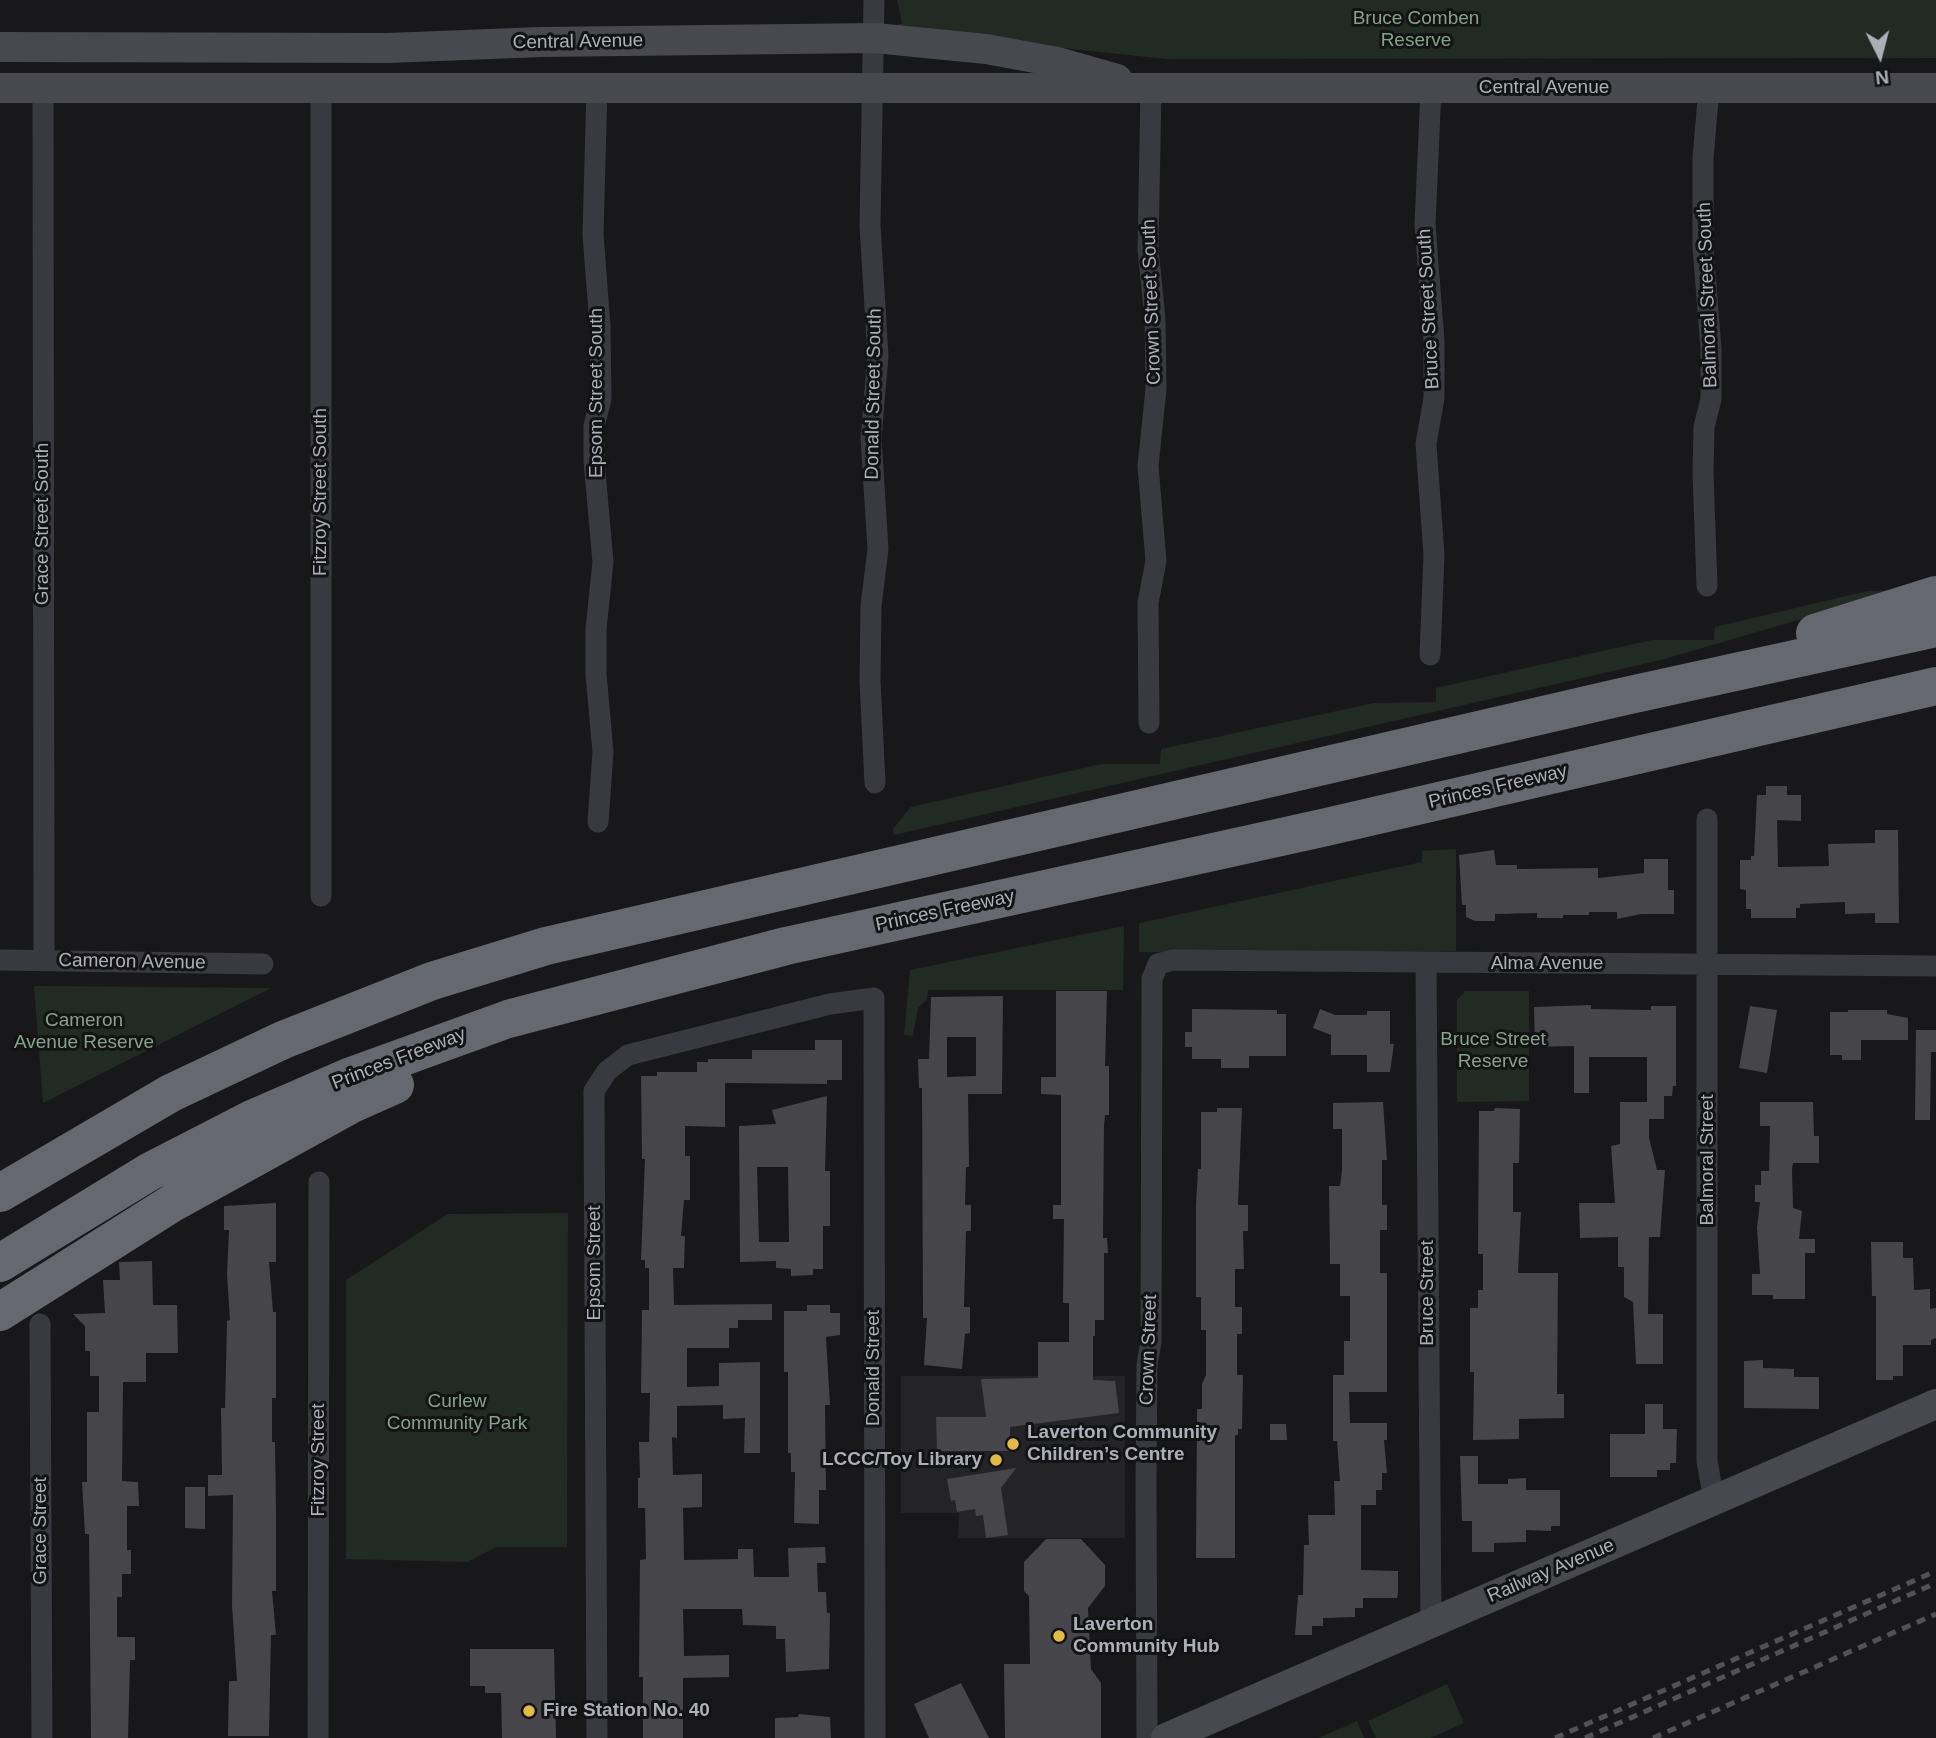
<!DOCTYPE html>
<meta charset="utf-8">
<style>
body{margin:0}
#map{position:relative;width:1936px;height:1738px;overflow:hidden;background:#18181a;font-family:Helvetica,sans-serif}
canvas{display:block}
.north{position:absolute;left:1845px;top:21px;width:70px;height:70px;-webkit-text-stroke:5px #131315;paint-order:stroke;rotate:174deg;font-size:19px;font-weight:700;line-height:28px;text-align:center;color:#acafb8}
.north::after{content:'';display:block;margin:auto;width:24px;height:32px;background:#acafb8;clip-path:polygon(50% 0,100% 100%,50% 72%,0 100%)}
</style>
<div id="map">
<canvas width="1936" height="1738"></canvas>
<div class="north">N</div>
</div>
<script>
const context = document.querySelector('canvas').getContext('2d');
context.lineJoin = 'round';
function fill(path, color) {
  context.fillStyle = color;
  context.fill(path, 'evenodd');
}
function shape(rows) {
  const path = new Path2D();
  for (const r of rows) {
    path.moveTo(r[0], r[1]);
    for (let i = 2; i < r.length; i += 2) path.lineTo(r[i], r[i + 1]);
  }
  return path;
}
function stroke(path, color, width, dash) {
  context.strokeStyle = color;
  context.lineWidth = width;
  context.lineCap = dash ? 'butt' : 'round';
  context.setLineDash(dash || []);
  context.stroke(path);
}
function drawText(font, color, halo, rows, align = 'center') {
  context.font = font + ' Helvetica,sans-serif';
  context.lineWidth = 6;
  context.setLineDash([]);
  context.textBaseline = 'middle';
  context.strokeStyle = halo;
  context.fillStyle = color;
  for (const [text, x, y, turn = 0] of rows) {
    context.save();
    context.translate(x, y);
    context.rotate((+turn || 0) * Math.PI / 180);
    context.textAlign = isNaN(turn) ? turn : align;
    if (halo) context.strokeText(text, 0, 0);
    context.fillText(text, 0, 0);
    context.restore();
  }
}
fill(shape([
 [901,1376,1125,1376,1125,1538,958,1538,959,1513,901,1513]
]), '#242427');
fill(shape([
 [897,0,1936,0,1936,58,1166,59,909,32,897,25,902,23],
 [1901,590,1661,660,894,835,893,829,911,807,1101,764,1160,764,1161,749,1374,703,1436,702,1436,688,1652,640,1714,640,1715,627,1867,591],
 [1456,849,1456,951,1139,952,1139,923,1422,862,1422,851],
 [1124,926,1123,990,928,990,927,999,918,1008,913,1036,904,1035,910,970],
 [34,986,43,986,271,988,43,1103],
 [1465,991,1529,991,1529,1101,1457,1102,1457,1000],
 [568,1213,567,1547,496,1547,467,1562,346,1559,346,1280,448,1214],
 [1447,1684,1464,1723,1431,1738,1376,1738,1368,1721],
 [1357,1721,1364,1738,1319,1738]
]), '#222a24');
fill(shape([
 [1766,786,1787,786,1787,795,1801,795,1801,821,1777,820,1778,867,1829,866,1828,844,1875,843,1875,830,1898,830,1899,923,1875,923,1875,913,1845,914,1845,902,1800,904,1800,908,1796,908,1796,918,1751,918,1751,909,1746,909,1746,890,1740,889,1740,860,1751,860,1751,856,1754,856,1757,795,1766,795],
 [1494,850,1496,865,1517,865,1517,869,1598,868,1598,878,1644,873,1644,859,1668,859,1668,890,1674,890,1674,914,1641,914,1617,919,1617,912,1589,912,1589,915,1563,915,1563,918,1537,918,1537,913,1495,914,1495,921,1475,921,1466,917,1466,905,1462,905,1459,855],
 [1056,991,1107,991,1105,1066,1109,1066,1109,1115,1105,1115,1104,1125,1103,1238,1107,1238,1108,1253,1104,1253,1104,1320,1095,1320,1095,1336,1093,1336,1093,1380,1115,1381,1119,1413,1010,1427,1010,1451,937,1451,936,1417,986,1417,981,1379,1038,1378,1038,1342,1069,1342,1069,1303,1063,1303,1064,1219,1053,1219,1053,1205,1061,1205,1061,1095,1041,1094,1041,1077,1056,1077],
 [1003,996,1002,1094,968,1094,969,1167,966,1167,965,1205,971,1205,971,1231,966,1231,964,1307,970,1307,970,1333,965,1334,962,1369,924,1365,927,1318,923,1318,922,1088,919,1088,918,1059,929,1059,931,997],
 [947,1037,976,1037,976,1076,947,1077],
 [1591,1005,1591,1009,1651,1010,1651,1006,1676,1006,1676,1086,1673,1086,1672,1096,1664,1096,1664,1119,1649,1119,1649,1138,1657,1170,1665,1170,1660,1237,1649,1237,1648,1314,1663,1314,1663,1364,1636,1364,1633,1302,1624,1297,1624,1267,1618,1267,1618,1237,1580,1238,1579,1203,1615,1203,1611,1146,1620,1144,1620,1102,1647,1102,1647,1057,1589,1057,1589,1093,1574,1093,1574,1046,1535,1047,1534,1007],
 [1750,1006,1777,1010,1767,1073,1739,1068],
 [1192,1009,1277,1010,1277,1014,1286,1014,1286,1056,1249,1056,1249,1068,1221,1068,1221,1059,1192,1059,1192,1047,1185,1047,1185,1032,1192,1032],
 [1320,1009,1335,1015,1367,1015,1367,1011,1390,1011,1390,1044,1394,1044,1390,1072,1367,1072,1367,1055,1331,1055,1331,1035,1313,1028],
 [1848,1010,1887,1010,1887,1014,1908,1018,1908,1040,1861,1040,1861,1060,1842,1060,1842,1055,1830,1055,1830,1012,1848,1012],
 [1916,1030,1936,1030,1936,1052,1931,1052,1930,1120,1915,1120],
 [815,1040,842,1040,842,1080,827,1080,827,1084,725,1083,725,1127,685,1126,685,1156,690,1156,690,1200,684,1200,681,1236,685,1236,684,1268,673,1268,674,1305,772,1304,772,1320,738,1320,738,1328,729,1328,729,1348,687,1348,687,1387,719,1386,719,1363,760,1362,760,1453,744,1453,745,1418,723,1419,723,1405,677,1406,677,1438,672,1437,673,1475,702,1474,702,1507,683,1508,684,1560,738,1559,738,1549,753,1549,754,1577,789,1577,788,1548,825,1547,826,1563,817,1563,818,1592,826,1592,827,1613,830,1613,829,1669,786,1672,785,1639,776,1639,776,1626,743,1625,742,1609,683,1609,684,1656,729,1655,729,1677,683,1678,683,1738,643,1738,643,1677,639,1677,640,1560,646,1559,645,1508,638,1508,638,1478,640,1478,639,1442,649,1442,650,1393,641,1393,642,1310,649,1310,649,1268,645,1268,645,1260,641,1260,645,1159,642,1159,641,1076,657,1076,657,1072,697,1072,697,1062,708,1062,708,1059,752,1059,752,1050,815,1050],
 [827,1096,825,1171,830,1171,830,1226,823,1226,823,1269,813,1269,813,1275,791,1276,791,1269,776,1268,776,1261,740,1262,739,1126,776,1124,772,1110],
 [757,1167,788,1167,789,1242,759,1242],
 [1383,1102,1387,1160,1382,1160,1382,1205,1387,1205,1387,1230,1380,1230,1380,1273,1387,1273,1387,1392,1349,1392,1350,1423,1387,1423,1387,1440,1384,1440,1387,1473,1382,1473,1382,1490,1376,1490,1376,1505,1361,1505,1361,1570,1398,1571,1398,1594,1397,1598,1363,1598,1363,1608,1355,1608,1355,1617,1323,1618,1323,1626,1312,1626,1312,1635,1295,1635,1298,1595,1303,1595,1304,1545,1309,1545,1308,1515,1335,1515,1334,1481,1340,1481,1337,1441,1333,1441,1333,1375,1344,1375,1344,1341,1350,1341,1350,1296,1340,1296,1340,1264,1330,1264,1329,1186,1340,1186,1342,1171,1342,1129,1333,1129,1333,1103],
 [1760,1102,1813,1102,1814,1136,1819,1136,1819,1163,1793,1163,1792,1169,1793,1208,1802,1211,1799,1239,1815,1239,1815,1253,1805,1253,1805,1299,1773,1299,1773,1295,1752,1295,1752,1274,1760,1274,1757,1228,1760,1202,1755,1202,1755,1185,1761,1185,1761,1171,1769,1171,1770,1126,1760,1126],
 [1217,1108,1242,1108,1238,1205,1248,1205,1248,1231,1243,1231,1244,1269,1235,1269,1235,1307,1242,1307,1242,1334,1237,1334,1237,1375,1243,1375,1242,1429,1238,1429,1238,1435,1235,1435,1235,1558,1196,1558,1197,1409,1202,1409,1202,1384,1206,1375,1206,1330,1201,1330,1201,1297,1196,1297,1196,1205,1198,1169,1201,1169,1201,1112,1217,1112],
 [1495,1108,1520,1109,1519,1163,1513,1163,1513,1212,1521,1212,1518,1273,1558,1273,1557,1394,1564,1394,1564,1418,1519,1419,1519,1439,1473,1440,1474,1372,1470,1372,1470,1308,1478,1308,1478,1290,1483,1290,1483,1254,1478,1254,1479,1111,1494,1111],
 [276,1203,276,1262,269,1262,273,1312,276,1312,276,1398,272,1398,272,1442,275,1442,276,1512,276,1591,272,1591,276,1635,271,1635,269,1736,228,1736,229,1681,237,1681,232,1605,233,1495,208,1496,208,1475,222,1475,221,1408,225,1408,227,1321,230,1320,227,1274,229,1230,224,1230,224,1206],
 [1871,1242,1903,1242,1903,1258,1913,1258,1914,1290,1930,1289,1930,1309,1936,1308,1936,1338,1931,1340,1931,1345,1903,1345,1903,1376,1893,1376,1893,1380,1876,1380,1876,1296,1872,1296],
 [152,1261,153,1305,177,1305,178,1353,146,1353,146,1382,123,1382,122,1481,138,1482,139,1506,127,1506,127,1550,131,1550,131,1574,122,1574,122,1597,117,1597,117,1637,135,1637,135,1660,130,1660,128,1738,91,1738,89,1534,85,1534,82,1482,87,1482,87,1412,99,1412,99,1376,90,1376,90,1351,85,1351,85,1326,73,1314,105,1313,103,1280,120,1280,119,1262],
 [807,1305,830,1305,830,1313,840,1313,840,1335,826,1337,830,1405,825,1405,826,1490,819,1490,819,1524,794,1523,795,1472,791,1472,791,1453,788,1453,788,1372,784,1372,784,1311,807,1311],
 [1763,1360,1763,1368,1794,1369,1794,1377,1819,1377,1819,1409,1744,1408,1744,1361],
 [1645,1404,1663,1404,1663,1429,1677,1429,1676,1463,1670,1463,1670,1470,1657,1470,1657,1477,1610,1477,1610,1434,1645,1434],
 [1270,1424,1286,1424,1287,1440,1270,1440],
 [1460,1456,1478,1456,1478,1484,1508,1484,1508,1479,1526,1478,1526,1490,1560,1490,1560,1526,1551,1526,1551,1531,1526,1530,1526,1542,1494,1543,1494,1552,1472,1552,1472,1521,1462,1521],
 [1016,1468,1001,1488,1008,1535,986,1538,983,1515,976,1516,975,1509,957,1512,955,1500,951,1501,947,1479],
 [185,1487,205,1487,205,1529,185,1528],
 [1046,1539,1081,1539,1105,1565,1105,1586,1088,1608,1091,1669,1101,1683,1101,1738,1005,1738,1004,1664,1030,1664,1029,1596,1024,1591,1024,1562],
 [470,1649,554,1649,556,1738,502,1738,501,1693,485,1693,485,1686,470,1686],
 [961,1683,989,1738,929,1738,914,1704],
 [799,1714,830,1717,831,1738,775,1738,775,1718,798,1717]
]), '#45454a');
stroke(shape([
 [874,0,870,225,878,356,871,438,878,549,871,606,870,680,875,783],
 [43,88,44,960],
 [597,88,593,234,600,326,601,399,594,426,594,461,603,562,596,629,596,674,603,752,598,822],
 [1707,586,1703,473,1704,427,1711,399,1711,349,1703,247,1703,158,1709,88],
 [1430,655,1434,555,1426,444,1434,398,1434,341,1425,225,1431,88],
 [1149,723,1148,603,1156,561,1148,466,1156,389,1155,319,1148,249,1151,89],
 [1707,819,1707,1461,1714,1500],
 [321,896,321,88],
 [0,960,263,964],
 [1426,963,1431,1624],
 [40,1324,42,1738],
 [318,1738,319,1182],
 [597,1738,594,1091,607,1071,628,1055,830,1004,874,998,875,1738],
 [1147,1738,1146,1486,1147,1365,1151,1342,1152,979,1158,964,1173,960,1936,966]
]), '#393a3f', 21);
stroke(shape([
 [0,47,388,48,541,42,875,38,986,49,1057,62,1117,79],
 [0,88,1936,88],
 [1166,1738,1936,1404]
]), '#48494e', 30);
stroke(shape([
 [1815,633,1936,595],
 [0,1193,171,1093,283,1040,432,981,546,946,1621,697,1936,628],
 [0,1263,149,1172,252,1119,351,1076,508,1019,786,946,1322,828,1936,686],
 [0,1312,174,1202,350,1105,395,1085]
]), '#66686f', 38);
stroke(shape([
 [1555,1738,1936,1571],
 [1585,1738,1936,1583],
 [1653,1738,1936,1614]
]), '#515257', 5, [9, 7]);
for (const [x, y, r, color] of [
 [1013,1444,7,"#e1bb49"],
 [996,1460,7,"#e1bb49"],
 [1059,1636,7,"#e1bb49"],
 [529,1711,7,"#e1bb49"]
]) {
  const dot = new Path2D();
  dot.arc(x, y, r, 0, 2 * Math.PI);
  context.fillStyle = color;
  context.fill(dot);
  stroke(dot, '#131315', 2.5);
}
drawText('19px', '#85a189', '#131315', [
 ["Bruce Comben",1416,19],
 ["Reserve",1416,41],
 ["Cameron",84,1021],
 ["Avenue Reserve",84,1043],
 ["Bruce Street",1493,1040],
 ["Reserve",1493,1062],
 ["Curlew",457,1402],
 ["Community Park",457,1424]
]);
drawText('19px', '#acafb8', '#131315', [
 ["Central Avenue",578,42,-1],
 ["Central Avenue",1544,88],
 ["Balmoral Street South",1708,295,-92],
 ["Crown Street South",1152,302,-92],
 ["Bruce Street South",1429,309,-93],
 ["Epsom Street South",597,393,-90],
 ["Donald Street South",874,394,-89],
 ["Fitzroy Street South",321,492,-90],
 ["Grace Street South",43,524,-90],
 ["Princes Freeway",1498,787,-13],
 ["Princes Freeway",945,911,-12],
 ["Cameron Avenue",132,962,1],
 ["Alma Avenue",1547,964],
 ["Princes Freeway",399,1059,-21],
 ["Balmoral Street",1708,1160,-90],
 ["Epsom Street",595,1263,-90],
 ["Bruce Street",1428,1293,-90],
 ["Crown Street",1149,1350,-88],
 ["Donald Street",874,1368,-90],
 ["Fitzroy Street",319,1460,-90],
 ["Grace Street",41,1531,-90],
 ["Railway Avenue",1551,1571,-23]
]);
drawText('bold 19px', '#acafb8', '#131315', [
 ["Laverton Community",1027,1433],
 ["Children’s Centre",1027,1455],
 ["LCCC/Toy Library",982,1460,"right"],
 ["Laverton",1073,1625],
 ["Community Hub",1073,1647],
 ["Fire Station No. 40",543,1711]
], 'left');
</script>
